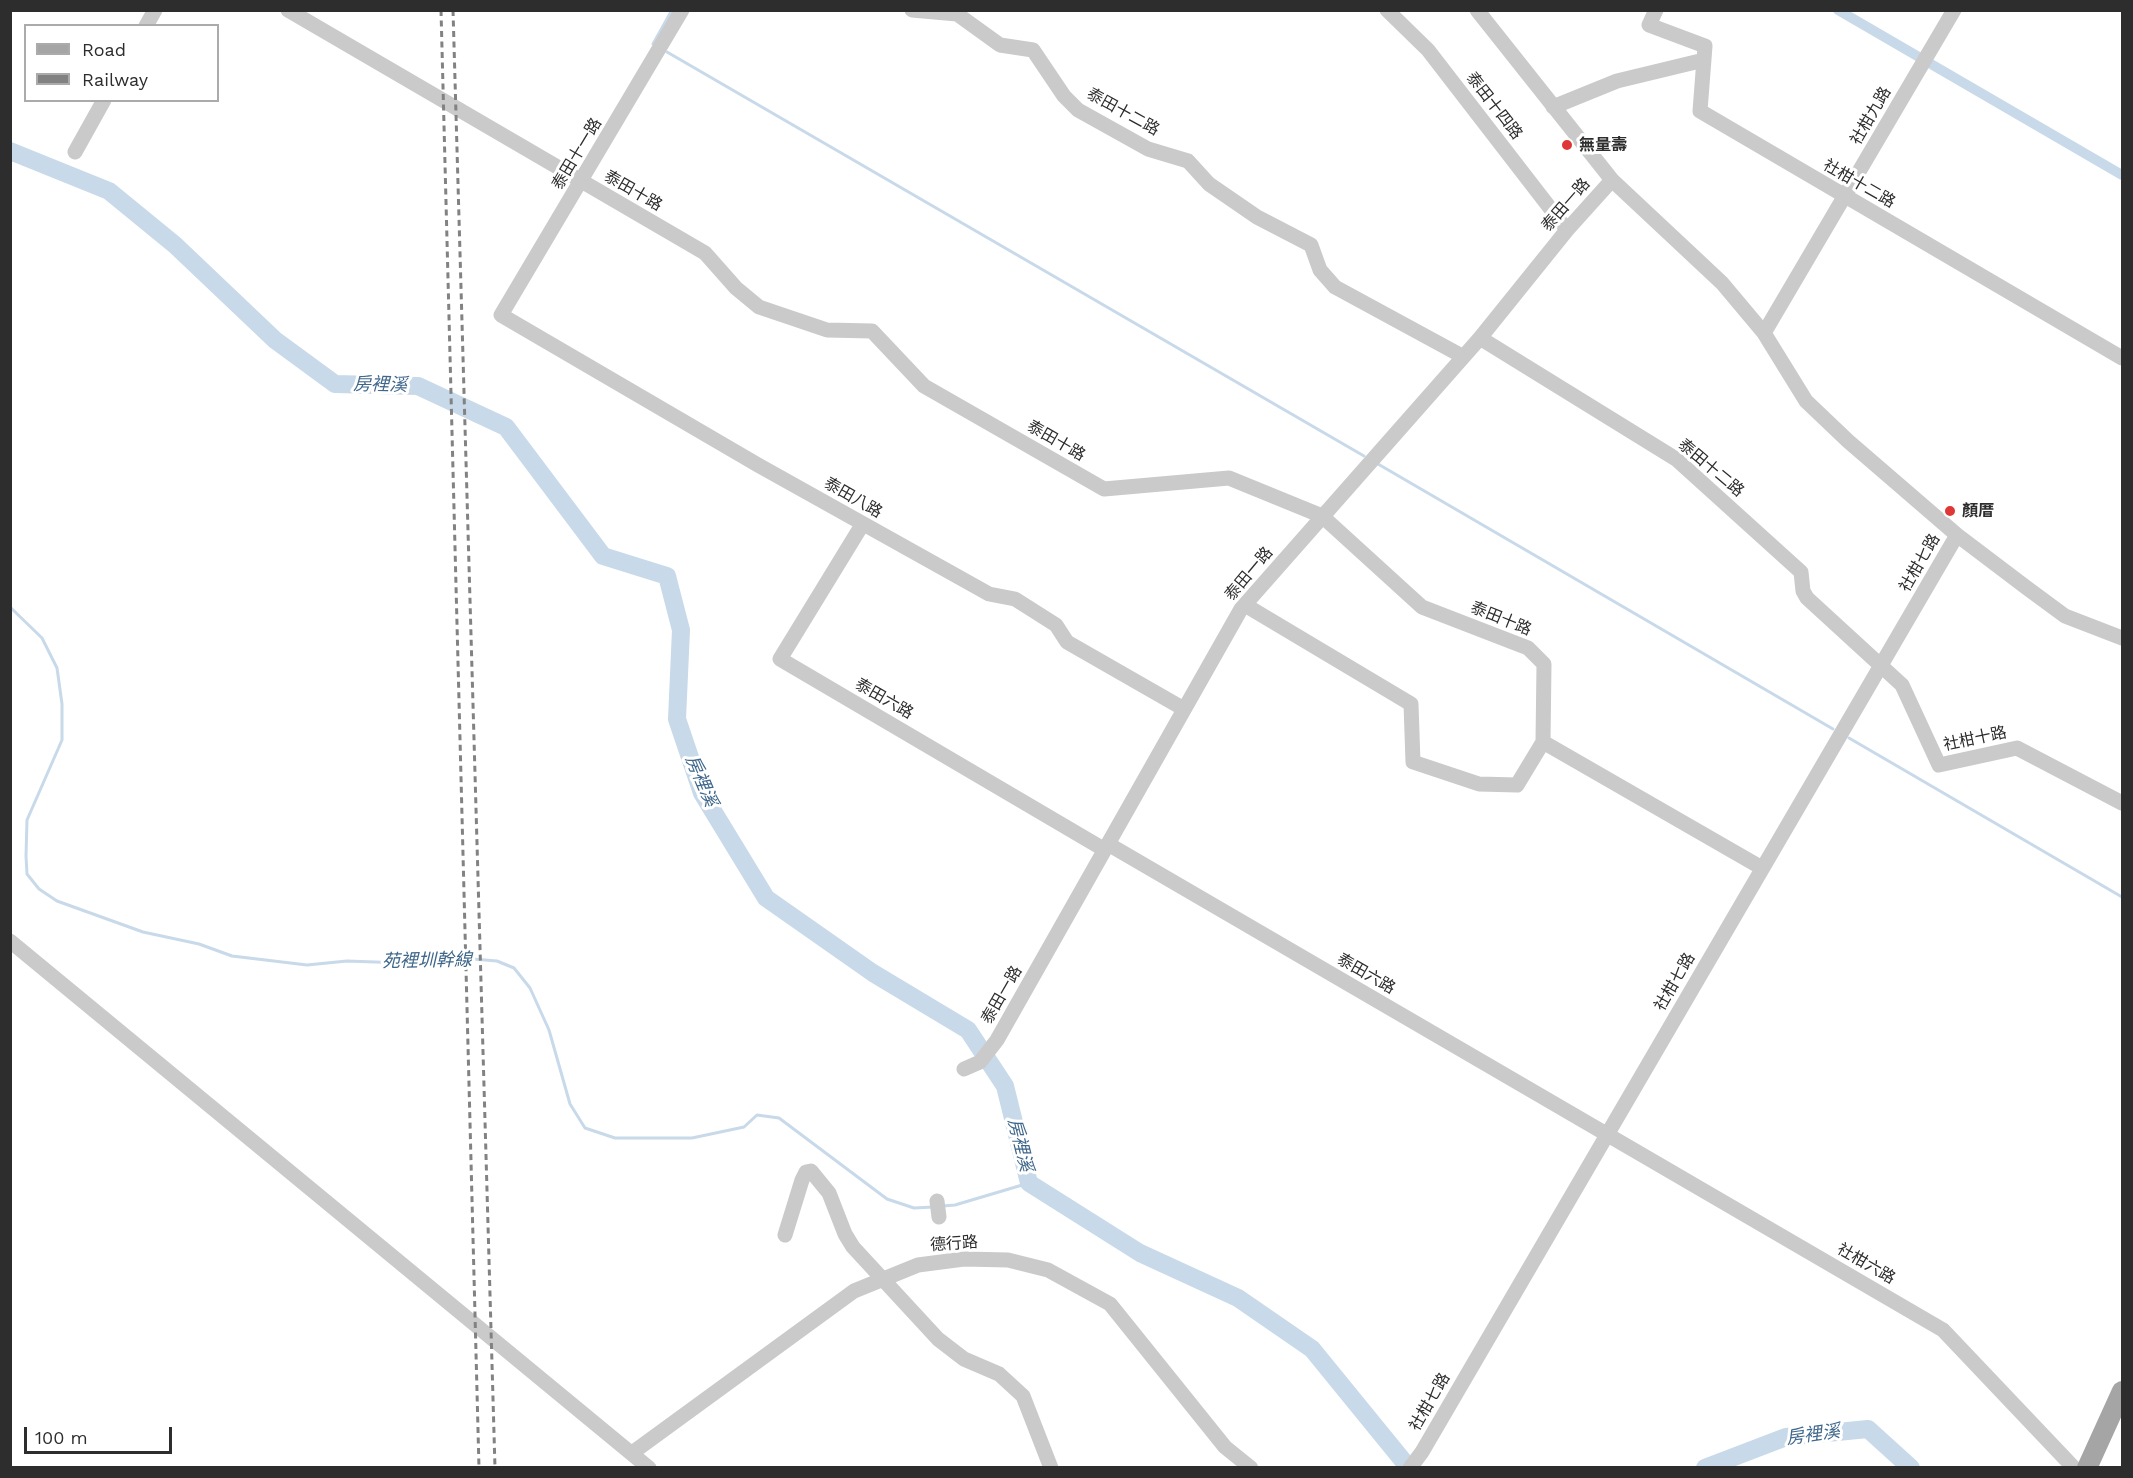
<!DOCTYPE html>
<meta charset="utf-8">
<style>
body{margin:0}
#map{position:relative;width:2133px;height:1478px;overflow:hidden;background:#fff;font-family:"Work Sans",sans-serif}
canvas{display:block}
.frame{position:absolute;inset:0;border:12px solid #2d2d2d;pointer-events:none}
.legend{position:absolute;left:24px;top:24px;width:195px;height:78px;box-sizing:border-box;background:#fff;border:2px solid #ababab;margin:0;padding:8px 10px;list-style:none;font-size:18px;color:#2d2d2d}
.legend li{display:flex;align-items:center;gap:12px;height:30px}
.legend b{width:30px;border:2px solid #ababab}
.scale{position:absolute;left:24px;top:1427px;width:148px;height:27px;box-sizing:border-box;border:3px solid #2d2d2d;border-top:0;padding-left:8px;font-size:18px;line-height:21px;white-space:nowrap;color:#2d2d2d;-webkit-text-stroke:4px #fff;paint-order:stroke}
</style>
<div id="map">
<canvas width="2133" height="1478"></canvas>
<div class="frame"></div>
<ul class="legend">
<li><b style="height:8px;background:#a5a5a5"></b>Road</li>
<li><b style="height:8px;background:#828282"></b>Railway</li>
</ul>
<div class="scale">100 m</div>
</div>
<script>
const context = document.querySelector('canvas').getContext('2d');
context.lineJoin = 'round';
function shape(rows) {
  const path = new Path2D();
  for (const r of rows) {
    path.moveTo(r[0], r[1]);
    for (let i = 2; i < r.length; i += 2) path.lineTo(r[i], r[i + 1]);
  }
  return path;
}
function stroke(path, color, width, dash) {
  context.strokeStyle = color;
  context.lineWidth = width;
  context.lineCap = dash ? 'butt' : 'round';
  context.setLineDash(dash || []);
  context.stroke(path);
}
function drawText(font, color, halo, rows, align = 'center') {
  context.font = font + ' "Work Sans","Noto Sans TC",sans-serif';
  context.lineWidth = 6;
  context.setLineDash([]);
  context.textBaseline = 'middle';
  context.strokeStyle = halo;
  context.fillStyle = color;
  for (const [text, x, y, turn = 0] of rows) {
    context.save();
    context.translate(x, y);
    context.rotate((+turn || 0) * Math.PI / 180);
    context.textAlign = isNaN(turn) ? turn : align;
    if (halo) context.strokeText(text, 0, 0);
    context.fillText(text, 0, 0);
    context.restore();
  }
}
stroke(shape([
 [653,44,672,10],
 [667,52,1364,456],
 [1378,464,1833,729],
 [10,607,42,638,57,668,62,704,62,740,27,820,26,856,27,874,39,889,57,901,143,932,199,944,232,956,307,965,347,961,403,963,448,957,497,961,514,968,530,988,549,1030,570,1104,585,1128,615,1138,692,1138,744,1127,757,1115,779,1118,887,1199,914,1208,933,1207],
 [1849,738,2122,897],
 [943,1206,955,1205,1029,1183]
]), '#c8d9e9', 3);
stroke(shape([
 [1838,10,2122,175]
]), '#c8d9e9', 10);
stroke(shape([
 [10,151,109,191,175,245,275,340,335,384,418,386,506,427,603,556,667,576,681,630,677,719,702,793,766,898,873,973,968,1030,1005,1086,1029,1183,1140,1253,1238,1298,1312,1349,1409,1468],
 [1705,1468,1786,1437,1868,1429,1911,1468]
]), '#c8d9e9', 18);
stroke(shape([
 [288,10,705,253,736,288,759,307,827,330,872,331,924,386,1104,489,1229,478,1322,516,1422,607,1528,648,1544,664,1543,742,1762,868],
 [682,10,501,315,758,465,989,594,1015,599,1056,625,1067,642,1184,709],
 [912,10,957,14,1000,45,1033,50,1064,96,1078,110,1148,149,1188,161,1209,184,1257,217,1311,245,1320,270,1335,287,1462,356],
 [1387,10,1428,50,1567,230],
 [1477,10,1612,180,1722,283,1764,333,1806,401,1848,441,1957,535,2027,588,2065,616,2122,638],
 [1656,10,1649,25,1705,46,1700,111,2122,358],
 [146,26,155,10],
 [1553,107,1617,81,1704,60],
 [75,152,104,100],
 [1764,333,1954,10],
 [1480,338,1676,459,1801,572,1803,591,1807,598,1902,685,1939,765,2017,748,2122,803],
 [862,525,780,659,1105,850],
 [1245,605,1411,704,1413,762,1479,784,1517,785,1543,742],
 [1108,844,1943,1330,2074,1468],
 [10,941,649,1468],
 [964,1069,980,1062,997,1040,1241,609,1480,338,1567,230,1612,180],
 [937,1201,939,1217],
 [785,1235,802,1180,806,1172,811,1171,829,1193,845,1234,853,1247,938,1339,964,1359,999,1374,1023,1396,1051,1468],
 [632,1453,854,1291,918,1265,964,1259,1008,1260,1048,1270,1110,1304,1225,1447,1251,1468],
 [1410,1468,1422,1452,1957,535]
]), '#cacaca', 15);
stroke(shape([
 [2087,1468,2122,1391]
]), '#a5a5a5', 20);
stroke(shape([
 [441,10,479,1468],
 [453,10,495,1468]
]), '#828282', 3, [6, 4.5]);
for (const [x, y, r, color] of [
 [1567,145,6,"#de3735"],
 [1950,511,6,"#de3735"]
]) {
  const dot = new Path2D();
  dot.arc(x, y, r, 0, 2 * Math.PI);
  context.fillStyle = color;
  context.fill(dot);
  stroke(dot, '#fff', 2);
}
drawText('16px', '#2d2d2d', '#fff', [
 ["泰田十四路",1494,106,52],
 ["泰田十二路",1123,112,29],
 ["社柑九路",1871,116,-60],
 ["泰田十一路",577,154,-59],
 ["社柑十二路",1859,184,30],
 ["泰田十路",633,191,30],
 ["泰田一路",1566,205,-49],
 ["泰田十路",1056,441,30],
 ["泰田十二路",1711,468,40],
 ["泰田八路",853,498,30],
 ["社柑七路",1920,563,-60],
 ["泰田一路",1249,574,-50],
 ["泰田十路",1501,619,22],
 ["泰田六路",884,699,30],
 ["社柑十路",1975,739,-12],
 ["泰田六路",1366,974,30],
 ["社柑七路",1675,982,-60],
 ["泰田一路",1002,995,-60],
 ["德行路",954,1244,-4],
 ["社柑六路",1866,1264,30],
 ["社柑七路",1430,1402,-60]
]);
drawText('bold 16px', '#2d2d2d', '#fff', [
 ["無量壽",1579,145],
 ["顏厝",1962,511]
], 'left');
drawText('italic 18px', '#3f678b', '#fff', [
 ["房裡溪",380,385,1],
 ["房裡溪",701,781,67],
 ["苑裡圳幹線",427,961,-1],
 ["房裡溪",1020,1145,76],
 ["房裡溪",1813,1435,-8]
]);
</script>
